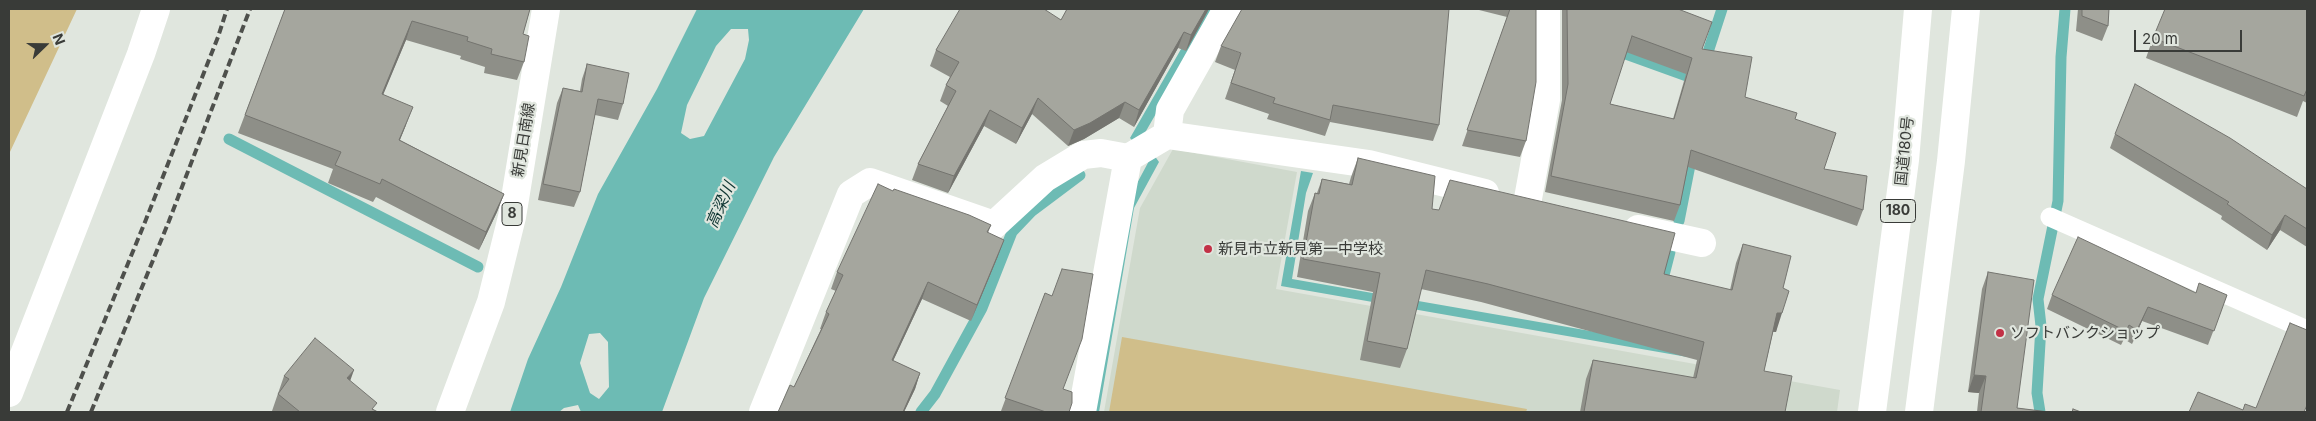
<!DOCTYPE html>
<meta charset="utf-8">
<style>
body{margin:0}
#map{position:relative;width:2316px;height:421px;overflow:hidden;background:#e0e6de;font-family:Inter,sans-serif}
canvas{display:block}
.frame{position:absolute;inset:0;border:10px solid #393b38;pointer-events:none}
.north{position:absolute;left:20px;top:20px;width:50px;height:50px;-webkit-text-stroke:4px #e0e6de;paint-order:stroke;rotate:68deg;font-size:14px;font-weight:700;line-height:20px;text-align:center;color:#393b38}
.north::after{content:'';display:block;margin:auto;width:18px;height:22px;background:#393b38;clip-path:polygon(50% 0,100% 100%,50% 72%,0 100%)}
.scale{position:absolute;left:2134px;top:30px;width:108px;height:22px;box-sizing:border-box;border:2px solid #393b38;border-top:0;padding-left:6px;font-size:15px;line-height:18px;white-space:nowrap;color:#393b38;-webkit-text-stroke:4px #e0e6de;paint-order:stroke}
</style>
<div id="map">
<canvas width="2316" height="421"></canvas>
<div class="frame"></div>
<div class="north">N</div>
<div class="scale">20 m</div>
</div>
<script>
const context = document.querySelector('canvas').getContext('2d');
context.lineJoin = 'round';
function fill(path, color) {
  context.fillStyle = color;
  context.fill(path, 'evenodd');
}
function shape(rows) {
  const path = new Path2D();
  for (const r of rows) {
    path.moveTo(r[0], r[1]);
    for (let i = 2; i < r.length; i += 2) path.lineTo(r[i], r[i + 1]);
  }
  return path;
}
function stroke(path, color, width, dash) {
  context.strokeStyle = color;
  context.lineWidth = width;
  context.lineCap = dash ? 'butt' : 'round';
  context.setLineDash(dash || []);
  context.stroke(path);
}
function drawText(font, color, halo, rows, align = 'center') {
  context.font = font + ' Inter,"Noto Sans JP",sans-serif';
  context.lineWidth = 4.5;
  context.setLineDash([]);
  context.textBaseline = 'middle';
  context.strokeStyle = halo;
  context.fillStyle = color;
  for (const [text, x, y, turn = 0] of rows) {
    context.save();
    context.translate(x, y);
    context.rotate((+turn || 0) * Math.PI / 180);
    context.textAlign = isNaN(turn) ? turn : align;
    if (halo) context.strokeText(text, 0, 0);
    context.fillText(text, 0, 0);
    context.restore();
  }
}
fill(shape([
 [1173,149,1297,172,1276,289,1840,390,1837,412,1104,412,1140,208]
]), '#cfd9cc');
fill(shape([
 [9,9,77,9,9,154],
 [1122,337,1527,409,1526,412,1109,412]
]), '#d0be8a');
fill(shape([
 [697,9,864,9,774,157,704,298,662,412,581,412,578,405,564,408,559,412,510,412,528,359,561,287,598,194,657,89],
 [731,29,748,29,749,40,745,59,704,136,690,139,681,133,687,105,716,46],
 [600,333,608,342,609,387,599,399,590,393,580,363,589,334],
 [1204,9,1216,9,1142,138,1159,162,1134,208,1099,412,1091,412,1127,202,1150,159,1130,138],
 [1301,171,1313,173,1306,193,1292,279,1757,360,1756,369,1281,286]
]), '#6dbbb4');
stroke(shape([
 [1612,49,1698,80],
 [1706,65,1709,49,1722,9],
 [229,139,478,267],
 [1679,221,1692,155],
 [1661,287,1670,252],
 [921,412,935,394,982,308,1012,232,1032,211,1080,175],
 [2040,412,2037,393,2041,326,2038,299,2058,201,2061,57,2065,9]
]), '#6dbbb4', 11);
stroke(shape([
 [2050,217,2307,330]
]), '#fff', 19);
stroke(shape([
 [1167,135,1369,164,1485,193],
 [1527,204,1546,100,1546,9],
 [1638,229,1702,243],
 [9,393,141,54,156,9],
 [763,412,851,194,870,182,994,225,1045,178,1083,155,1101,153,1128,158],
 [1082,412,1128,158,1167,135,1170,110,1227,9]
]), '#fff', 28);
stroke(shape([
 [450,412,491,302,512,217,546,9]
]), '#fff', 28);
stroke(shape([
 [1872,412,1905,160,1918,9],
 [1919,412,1951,161,1966,9]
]), '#fff', 28);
stroke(shape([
 [67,412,145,222,218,37,227,9],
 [91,412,169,221,250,9]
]), '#4e504c', 4, [8, 4]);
fill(shape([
 [285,9,530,9,523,34,524,62,517,80,484,73,485,67,460,59,461,56,406,40,383,94,406,125,400,140,504,194,497,212,479,250,376,197,373,202,328,183,333,169,238,133],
 [1067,9,1209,9,1186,51,1178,48,1134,127,1119,118,1084,139,1068,146,1032,114,1016,144,984,126,948,193,912,180,918,164,948,106,940,101,946,85,950,77,930,66,936,50,1061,20],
 [1475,9,1536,9,1526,141,1520,157,1462,146,1507,17],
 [1562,9,1678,9,1702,49,1745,97,1795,119,1824,169,1863,210,1857,226,1688,167,1680,205,1674,221,1545,192,1562,100],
 [1626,52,1686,74,1673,119,1610,104],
 [2078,9,2109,9,2108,26,2102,41,2076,31],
 [2307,9,2307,103,2303,101,2297,117,2146,58,2153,38],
 [1221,46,1439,125,1433,141,1330,122,1325,136,1267,119,1269,114,1225,99,1235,70,1215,62],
 [587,64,623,104,618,120,595,115,580,192,574,207,538,200,557,103,563,88,580,91,582,79],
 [2115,134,2307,189,2307,247,2280,230,2267,250,2221,219,2222,216,2110,148],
 [1358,158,1432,209,1664,274,1730,290,1736,263,1743,244,1783,288,1776,332,1773,332,1764,371,1785,412,1580,412,1586,379,1593,360,1693,378,1697,360,1481,302,1421,289,1407,349,1400,368,1360,360,1373,292,1297,277,1308,211,1315,193,1317,193,1322,179,1349,184,1351,177],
 [893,191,991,225,988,233,998,256,971,321,922,299,893,361,920,373,915,389,904,412,778,412,794,387,821,329,820,329,826,312,836,291,831,289,837,272],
 [1988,272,2017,408,2049,412,1977,412,1979,393,1968,392,1982,289],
 [1045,293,1063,389,1069,412,1004,412,1001,411],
 [2196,293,2227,295,2208,345,2142,321,2132,344,2124,339,2121,345,2047,309,2052,295],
 [284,376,350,381,374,410,378,412,273,412,272,411]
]), '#8e8f88');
fill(shape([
 [1206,9,1209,9,1186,51,1191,35],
 [412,21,406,40,376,112,382,94],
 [1184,32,1178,48,1134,127,1139,110],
 [1038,98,1032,114,1016,144,1022,128],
 [1125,102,1119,118,1084,139,1068,146,1074,130],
 [413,107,406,125,392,158,399,140],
 [990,110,984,126,948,193,954,176],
 [504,194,497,212,479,250,486,232],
 [2285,215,2280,230,2267,250,2272,235],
 [1004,240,998,256,971,321,977,305],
 [928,282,922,299,886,376,892,360],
 [2148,307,2142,321,2132,344,2137,330],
 [1777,313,1782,313,1776,332,1770,331],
 [354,370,348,387,347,378],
 [920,373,915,389,904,412,903,412],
 [1974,375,1986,376,1979,393,1968,392]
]), '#74746f');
const building = shape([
 [285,9,530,9,523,34,529,36,524,62,491,54,492,49,467,41,468,37,412,21,382,94,413,107,399,140,504,194,486,232,382,179,380,184,335,165,341,152,245,115,285,9],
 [960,9,1044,9,1061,20,1067,9,1206,9,1191,35,1184,32,1139,110,1125,102,1090,123,1074,130,1038,98,1022,128,990,110,954,176,918,164,956,91,946,85,959,62,936,50,960,9],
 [1242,9,1449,9,1439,125,1333,105,1330,120,1273,103,1275,98,1231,83,1241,53,1221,46,1242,9],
 [1510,9,1536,9,1536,82,1526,141,1467,130,1510,9],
 [1567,9,1678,9,1712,22,1702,49,1752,57,1745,97,1797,113,1795,119,1836,133,1824,169,1867,176,1863,210,1691,150,1680,205,1551,176,1568,84,1567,9],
 [1632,36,1692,58,1674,119,1610,104,1632,36],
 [2082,9,2109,9,2108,26,2082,16,2082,9],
 [2165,9,2307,9,2307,89,2304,96,2153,38,2165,9],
 [587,64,629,73,623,104,598,99,580,192,543,184,563,88,582,92,587,64],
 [2135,84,2230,138,2307,189,2307,229,2285,215,2272,235,2227,204,2229,202,2115,134,2135,84],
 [1358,158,1435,176,1432,209,1439,210,1450,180,1675,233,1664,274,1732,290,1743,244,1791,256,1783,288,1789,291,1782,313,1777,313,1764,371,1792,376,1785,412,1584,412,1593,360,1696,378,1704,342,1488,284,1426,270,1407,349,1367,341,1380,273,1303,259,1315,193,1319,194,1322,179,1352,185,1358,158],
 [878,184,893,191,894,189,969,215,991,225,987,232,1004,240,977,305,928,282,892,360,920,373,903,412,778,412,790,385,794,387,829,314,826,312,843,275,837,272,878,184],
 [2078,237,2196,293,2199,283,2227,295,2214,331,2148,307,2137,330,2129,325,2126,331,2052,295,2078,237],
 [1062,269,1093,274,1082,339,1063,389,1072,392,1072,403,1069,412,1046,412,1005,398,1045,293,1052,296,1062,269],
 [1988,272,2034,280,2017,408,2049,412,1981,412,1986,376,1974,375,1988,272],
 [2290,323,2307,330,2307,405,2304,412,2189,412,2198,392,2243,410,2245,404,2256,408,2290,323],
 [315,338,354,370,347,378,377,403,372,409,378,412,300,412,278,394,289,379,284,376,315,338],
 [2073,409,2081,412,2072,412,2073,409]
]);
fill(building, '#a5a69e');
stroke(building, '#74746f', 1);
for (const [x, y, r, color] of [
 [1208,249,5,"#c23146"],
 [2000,333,5,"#c23146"]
]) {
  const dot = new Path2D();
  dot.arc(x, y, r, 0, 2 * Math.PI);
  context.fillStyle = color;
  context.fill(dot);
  stroke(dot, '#e0e6de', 2);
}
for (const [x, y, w] of [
 [1898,211,35],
 [512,214,20]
]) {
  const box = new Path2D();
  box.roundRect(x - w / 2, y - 11.5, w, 23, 4);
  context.fillStyle = '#e0e6de';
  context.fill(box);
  stroke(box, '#393b38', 1);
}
drawText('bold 14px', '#393b38', null, [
 ["180",1898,211],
 ["8",512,214]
]);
drawText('15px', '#393b38', '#e0e6de', [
 ["新見日南線",524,140,-81],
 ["国道180号",1905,151,-84]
]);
drawText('15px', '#393b38', '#e0e6de', [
 ["新見市立新見第一中学校",1218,249],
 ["ソフトバンクショップ",2010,333]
], 'left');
drawText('italic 16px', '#0e3532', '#e0e6de', [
 ["高梁川",721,205,-66]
]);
</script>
